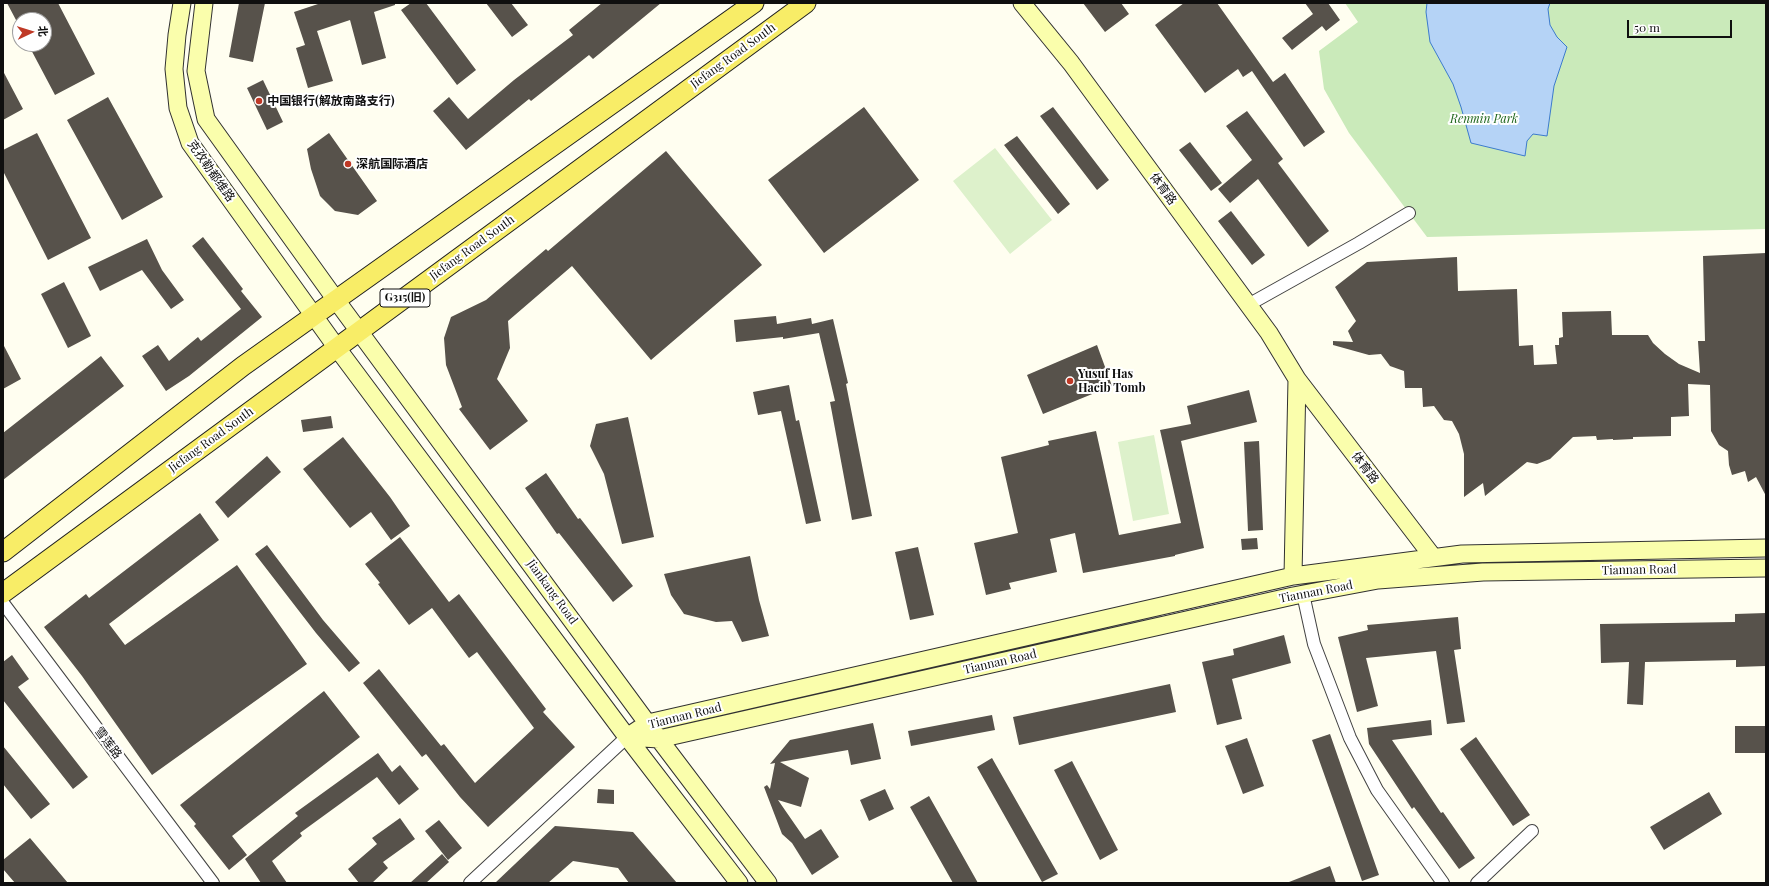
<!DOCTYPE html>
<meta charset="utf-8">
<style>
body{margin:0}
#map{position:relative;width:1769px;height:886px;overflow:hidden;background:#fffef0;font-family:"Playfair Display","Noto Sans SC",serif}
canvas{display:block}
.frame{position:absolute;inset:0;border:4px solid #0f0f0f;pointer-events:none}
.north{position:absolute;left:12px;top:12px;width:40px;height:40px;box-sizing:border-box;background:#fff;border:1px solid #9f9f9f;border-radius:50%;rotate:86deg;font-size:11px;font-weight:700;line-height:16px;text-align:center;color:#0f0f0f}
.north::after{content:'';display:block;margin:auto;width:14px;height:18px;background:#bf3926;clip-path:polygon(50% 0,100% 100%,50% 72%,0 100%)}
.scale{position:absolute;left:1627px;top:20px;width:105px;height:18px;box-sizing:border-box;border:2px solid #0f0f0f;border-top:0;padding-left:5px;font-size:12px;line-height:14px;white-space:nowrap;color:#0f0f0f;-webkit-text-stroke:3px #fff;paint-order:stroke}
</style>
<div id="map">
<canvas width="1769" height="886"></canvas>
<div class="frame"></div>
<div class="north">北</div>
<div class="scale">50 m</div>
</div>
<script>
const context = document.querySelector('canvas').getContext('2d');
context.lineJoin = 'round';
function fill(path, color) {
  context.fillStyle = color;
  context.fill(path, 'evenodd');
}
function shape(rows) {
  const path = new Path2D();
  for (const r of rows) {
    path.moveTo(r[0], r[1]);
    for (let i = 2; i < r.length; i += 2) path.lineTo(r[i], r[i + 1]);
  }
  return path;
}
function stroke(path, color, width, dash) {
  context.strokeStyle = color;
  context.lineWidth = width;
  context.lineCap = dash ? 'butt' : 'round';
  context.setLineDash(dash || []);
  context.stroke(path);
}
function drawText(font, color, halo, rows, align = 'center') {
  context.font = font + ' "Playfair Display","Noto Sans SC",serif';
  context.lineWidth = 4;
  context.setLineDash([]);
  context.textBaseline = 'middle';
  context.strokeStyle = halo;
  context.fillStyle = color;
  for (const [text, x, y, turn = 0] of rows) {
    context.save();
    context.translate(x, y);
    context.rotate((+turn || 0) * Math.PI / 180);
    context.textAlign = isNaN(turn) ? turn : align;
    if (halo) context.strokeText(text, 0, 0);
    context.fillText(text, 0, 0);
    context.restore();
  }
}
fill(shape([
 [1345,3,1766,3,1766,229,1427,237,1349,133,1324,89,1319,51,1358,22]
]), '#caeaba');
fill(shape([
 [995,148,1052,220,1010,254,953,181],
 [1154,435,1169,514,1133,521,1118,442]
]), '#ddf1cb');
const water = shape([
 [1427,3,1550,3,1548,9,1550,25,1557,37,1567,47,1554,86,1547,136,1533,134,1527,141,1525,156,1471,143,1461,107,1453,84,1430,42,1426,12,1427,3]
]);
fill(water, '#b5d3f6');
stroke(water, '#3c7bcd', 1);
fill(shape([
 [7,3,58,3,95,74,55,95,28,44,44,44,44,20,16,20],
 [239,3,265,3,253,62,229,57],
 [321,3,395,3,395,5,374,12,386,58,362,65,350,20,317,31,333,81,308,88,296,48,305,45,294,12],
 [411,3,426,3,476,70,457,85,401,10],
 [486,3,511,3,528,25,512,37],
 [602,3,661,3,593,59,589,55,531,101,529,99,466,150,433,111,449,97,468,119,514,80,573,35,569,30],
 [1083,3,1121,3,1129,14,1105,32],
 [1184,3,1217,3,1273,82,1285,73,1325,132,1304,147,1252,71,1243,77,1238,69,1205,93,1155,25],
 [1305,3,1328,3,1340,20,1326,31,1322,26,1292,50,1282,38,1313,14],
 [3,71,23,109,3,120],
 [263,80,283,122,267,130,247,88],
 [108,97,163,197,122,220,67,120],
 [864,107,919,180,824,253,768,180],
 [1053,107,1109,180,1097,190,1040,116],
 [1247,111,1283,159,1278,163,1329,231,1308,247,1258,179,1230,203,1218,189,1252,160,1226,126],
 [37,133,91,238,48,260,3,171,3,150],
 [329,133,377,201,358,215,335,211,320,196,311,169,307,149],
 [1017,136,1070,204,1058,214,1004,145],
 [1190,142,1222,183,1211,191,1179,150],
 [666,151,762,265,651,360,572,266,508,321,510,348,497,379,528,421,490,450,459,409,462,407,446,365,444,338,451,317,486,300,546,249,548,251],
 [1231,211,1265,255,1252,265,1218,221],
 [203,237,243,289,241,291,262,317,189,376,166,391,142,356,158,345,169,361,198,337,201,341,241,309,192,246],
 [147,239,162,270,184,300,171,309,142,270,100,291,88,267],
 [1766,253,1766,496,1756,477,1748,482,1745,471,1732,475,1729,465,1728,451,1719,445,1711,431,1710,385,1688,384,1689,416,1671,417,1671,436,1633,437,1633,439,1613,440,1613,439,1597,440,1596,436,1573,437,1550,459,1537,464,1527,462,1485,496,1483,483,1464,497,1464,454,1459,434,1452,421,1444,420,1434,406,1423,407,1422,388,1405,388,1404,371,1390,366,1381,354,1369,355,1333,345,1333,341,1353,342,1348,331,1356,321,1335,287,1367,262,1457,257,1458,291,1517,289,1519,346,1533,345,1534,365,1557,364,1555,345,1559,345,1559,338,1563,337,1562,312,1611,311,1612,335,1648,335,1653,343,1665,354,1679,364,1700,373,1698,341,1705,341,1703,256],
 [64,282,91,336,68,348,41,294],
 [776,316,777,324,811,318,812,324,833,319,848,383,846,384,872,516,852,520,830,402,835,401,819,333,783,339,783,337,736,342,734,320],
 [3,344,21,379,3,389],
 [1097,345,1112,386,1043,414,1027,375],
 [101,356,124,386,3,480,3,433],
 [789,385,796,421,799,420,821,521,806,524,781,411,758,415,753,392],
 [1249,390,1257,422,1181,441,1204,548,1175,555,1175,556,1083,573,1075,533,1050,539,1057,572,1009,583,1011,589,986,595,974,543,1018,533,1001,457,1049,445,1048,441,1096,431,1119,535,1181,523,1160,430,1191,424,1187,406],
 [331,416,333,428,303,432,301,420],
 [628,417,654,537,622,544,604,474,590,446,596,424],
 [343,437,390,497,410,526,391,540,371,512,350,528,303,469],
 [1259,441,1263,530,1248,531,1244,442],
 [267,456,281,472,228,518,215,502],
 [546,473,578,519,580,518,633,586,613,602,559,533,557,534,525,488],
 [200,513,219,540,109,624,125,645,237,565,307,664,152,775,82,676,44,627,86,594,89,598],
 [400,537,449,602,459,594,546,709,543,712,575,747,488,827,460,797,426,754,422,757,363,683,379,669,441,746,444,744,475,783,534,728,477,652,469,658,432,608,409,625,378,584,380,583,365,564],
 [1257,538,1258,549,1242,550,1241,539],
 [267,545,323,620,360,663,349,672,316,633,255,554],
 [918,547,934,615,910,620,895,552],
 [750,556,759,600,769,636,742,642,732,621,716,622,684,614,671,595,664,574],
 [1766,613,1766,666,1736,667,1736,660,1645,662,1643,705,1627,704,1629,662,1601,663,1600,624,1735,622,1735,614],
 [1458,617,1461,649,1454,650,1465,722,1447,724,1436,651,1366,658,1378,706,1357,712,1338,637,1368,630,1367,625],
 [1284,635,1291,663,1232,679,1242,719,1217,725,1202,662,1234,655,1233,649],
 [12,655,29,679,18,687,88,777,73,789,3,700,3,662],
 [1170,684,1176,712,1019,745,1013,717],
 [324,691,360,737,232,836,247,855,229,870,194,826,196,824,180,805],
 [992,715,995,730,911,746,908,731],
 [1431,720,1432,735,1392,740,1441,813,1443,812,1475,858,1459,869,1414,807,1412,809,1369,744,1367,728],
 [873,723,881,759,851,765,848,750,780,762,809,778,801,807,778,800,805,839,821,829,839,857,812,875,792,843,782,834,764,787,767,785,770,789,775,763,770,764,790,740],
 [1735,726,1766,726,1766,753,1735,753],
 [1330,734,1379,875,1362,881,1312,740],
 [1476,737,1530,815,1513,826,1460,749],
 [1247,738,1264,786,1243,794,1225,746],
 [3,746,50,804,31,819,3,784],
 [378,753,392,772,400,765,419,789,399,805,377,777,300,833,302,836,272,861,287,883,261,883,245,859,298,816,295,813],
 [992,758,1058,874,1042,882,977,767],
 [1072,761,1118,850,1100,860,1054,770],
 [598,789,614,790,614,804,597,803],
 [885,789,894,809,869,821,860,800],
 [1709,792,1722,814,1664,850,1650,827],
 [929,796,978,883,953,883,910,807],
 [400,818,415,839,383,862,388,868,372,883,359,883,348,869,377,844,372,838],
 [439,820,462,848,448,860,425,831],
 [555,826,633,832,677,883,629,883,618,868,573,861,548,883,495,883],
 [30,838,68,883,15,883,3,869,3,860],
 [442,854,449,862,426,883,410,883],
 [1330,866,1336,883,1289,883,1289,882]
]), '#57524b');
const street = shape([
 [1248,305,1359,243,1409,213],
 [1303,594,1314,644,1350,738,1377,790,1443,883],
 [3,603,213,883],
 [470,883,627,737],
 [1477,883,1532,831]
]);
const secondary = shape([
 [182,3,177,35,174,69,178,108,190,143,337,348,627,737,739,883],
 [204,3,196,71,206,119,336,300,659,739,768,883],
 [1022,3,1071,63,1269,333,1297,379,1293,576],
 [1297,379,1433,557],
 [627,737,648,723,1293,576,1462,554,1766,548],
 [627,737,659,739,1293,596,1378,580,1483,572,1766,568]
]);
const primary = shape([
 [3,552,243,366,754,3],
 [3,593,806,3]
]);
stroke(street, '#424242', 14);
stroke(secondary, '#313131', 19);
stroke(primary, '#202020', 21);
stroke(street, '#fff', 12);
stroke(secondary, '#fafeac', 17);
stroke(primary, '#f8ed67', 19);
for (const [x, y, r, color] of [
 [259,101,4,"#bf3926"],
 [348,164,4,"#bf3926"],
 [1070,381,4,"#bf3926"]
]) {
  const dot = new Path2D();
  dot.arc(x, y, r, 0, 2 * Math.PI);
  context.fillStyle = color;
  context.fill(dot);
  stroke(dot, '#fff', 1.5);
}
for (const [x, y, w] of [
 [405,298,50]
]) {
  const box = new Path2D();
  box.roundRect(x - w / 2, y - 9, w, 18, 3);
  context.fillStyle = '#fff';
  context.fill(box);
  stroke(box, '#0f0f0f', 1);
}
drawText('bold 11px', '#0f0f0f', null, [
 ["G315(旧)",405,298]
]);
drawText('12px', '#0f0f0f', '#fff', [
 ["Jiefang Road South",733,56,-36],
 ["克孜勒都维路",211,171,55],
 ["体育路",1163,189,54],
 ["Jiefang Road South",472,248,-36],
 ["Jiefang Road South",211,440,-36],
 ["体育路",1365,468,53],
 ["Tiannan Road",1639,570,-1],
 ["Jiankang Road",552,592,54],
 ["Tiannan Road",1316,592,-11],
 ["Tiannan Road",1000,662,-13],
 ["Tiannan Road",685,716,-14],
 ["雪莲路",108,743,53]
]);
drawText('bold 12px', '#0f0f0f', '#fff', [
 ["中国银行(解放南路支行)",267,101],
 ["深航国际酒店",356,164],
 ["Yusuf Has",1078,374],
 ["Hacib Tomb",1078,388]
], 'left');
drawText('italic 12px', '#21671e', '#fff', [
 ["Renmin Park",1484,119]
]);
</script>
